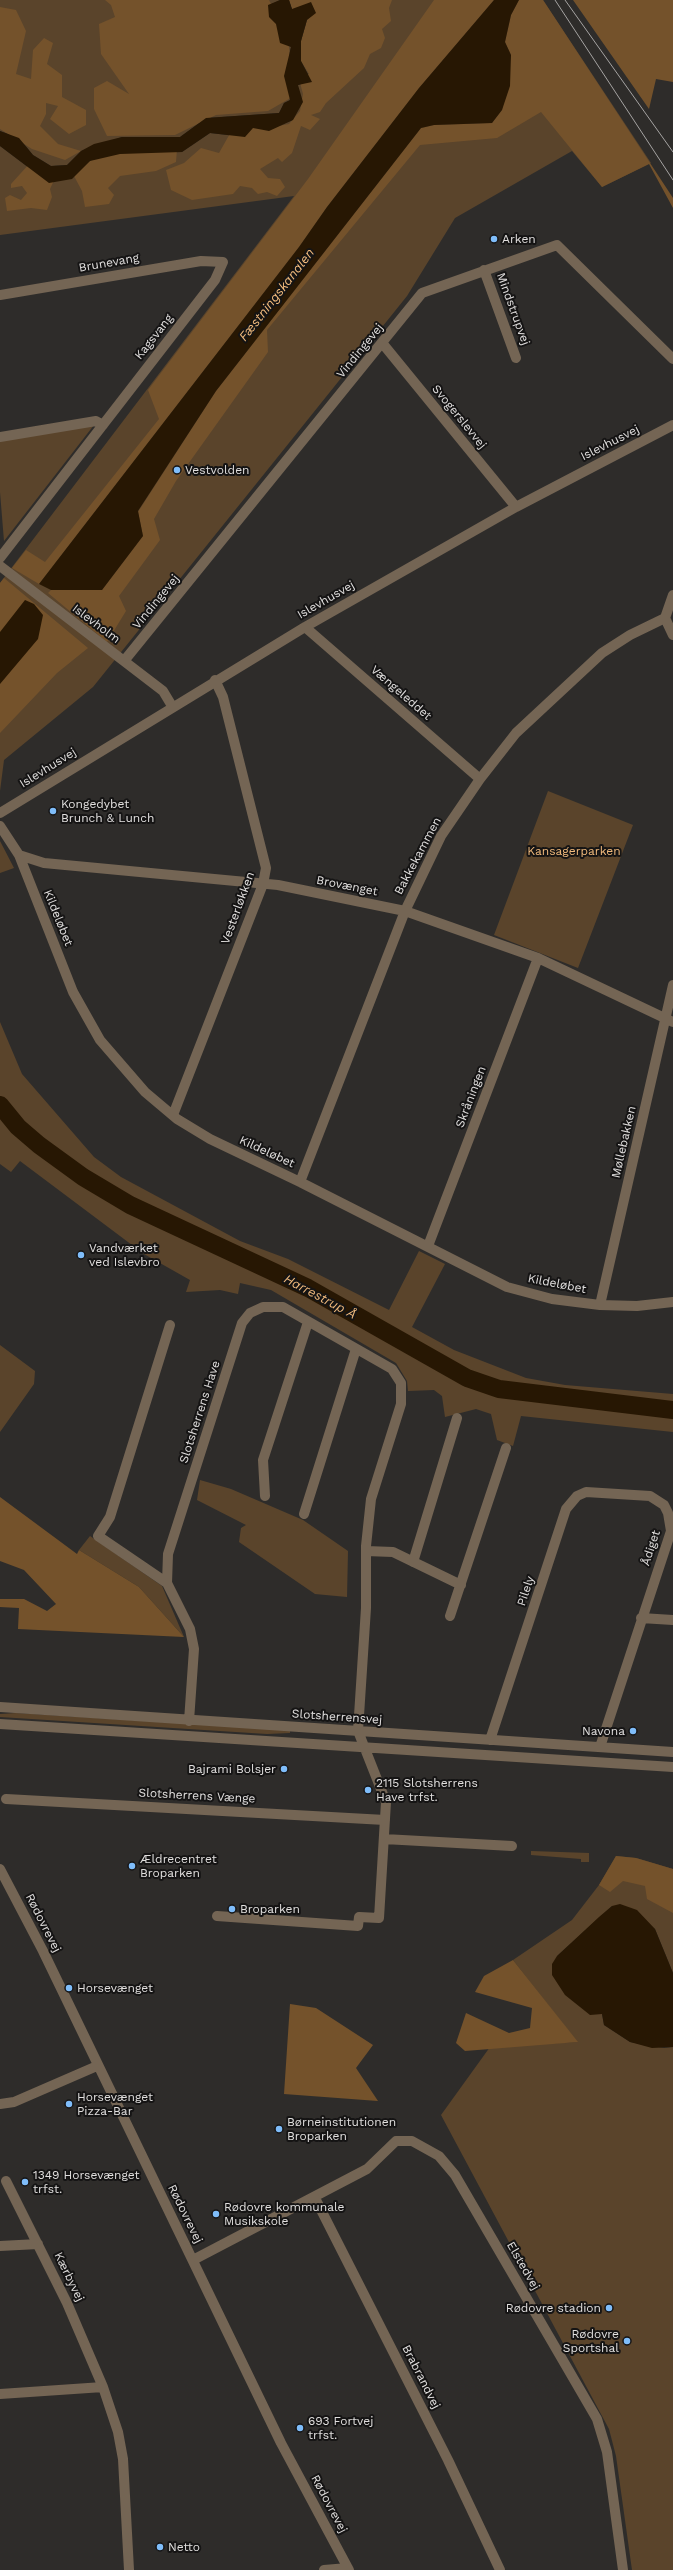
<!DOCTYPE html>
<meta charset="utf-8">
<style>
body{margin:0}
canvas{display:block;background:#2e2c2a}
</style>
<canvas width="673" height="2570"></canvas>
<script>
const context = document.querySelector('canvas').getContext('2d');
context.lineJoin = 'round';
function fill(path, color) {
  context.fillStyle = color;
  context.fill(path, 'evenodd');
}
function shape(rows) {
  const path = new Path2D();
  for (const r of rows) {
    path.moveTo(r[0], r[1]);
    for (let i = 2; i < r.length; i += 2) path.lineTo(r[i], r[i + 1]);
  }
  return path;
}
function stroke(path, color, width, dash) {
  context.strokeStyle = color;
  context.lineWidth = width;
  context.lineCap = dash ? 'butt' : 'round';
  context.setLineDash(dash || []);
  context.stroke(path);
}
function drawText(font, color, halo, rows, align = 'center') {
  context.font = font + ' "Work Sans",sans-serif';
  context.lineWidth = 4;
  context.setLineDash([]);
  context.textBaseline = 'middle';
  context.strokeStyle = halo;
  context.fillStyle = color;
  for (const [text, x, y, turn = 0] of rows) {
    context.save();
    context.translate(x, y);
    context.rotate((+turn || 0) * Math.PI / 180);
    context.textAlign = isNaN(turn) ? turn : align;
    if (halo) context.strokeText(text, 0, 0);
    context.fillText(text, 0, 0);
    context.restore();
  }
}
fill(shape([
 [0,0,280,0,268,6,291,47,284,76,290,100,284,103,279,113,206,118,180,137,122,137,81,151,67,165,51,166,33,155,19,138,0,131],
 [289,0,543,0,651,163,602,187,572,151,455,218,407,296,93,687,4,760,0,791,0,583,294,196,0,235,0,146,49,183,90,161,120,154,182,152,210,133,245,137,293,120,298,85,312,82,301,61,307,20],
 [94,425,4,541,0,492,0,440],
 [548,791,633,825,578,968,494,935],
 [0,841,14,868,0,873],
 [0,1022,22,1074,94,1157,121,1177,240,1241,288,1259,389,1310,419,1251,445,1264,412,1327,454,1350,526,1378,565,1385,673,1394,673,1432,521,1416,513,1446,497,1440,491,1414,476,1409,445,1417,442,1396,434,1390,408,1391,407,1381,396,1363,271,1290,240,1283,238,1294,220,1290,186,1292,190,1280,144,1254,20,1161,11,1172,0,1164],
 [0,1345,35,1371,34,1384,0,1432],
 [200,1480,231,1489,303,1520,348,1551,347,1597,315,1594,239,1542,241,1528,246,1525,197,1500],
 [90,1536,162,1586,184,1637,139,1587,79,1550],
 [16,1713,290,1730,290,1733,267,1734,0,1717,0,1714],
 [531,1851,589,1853,589,1862,581,1862,581,1859,531,1855],
 [616,1856,636,1858,673,1869,673,1973,655,1929,612,1906,557,1956,596,2013,602,2014,604,2025,630,2042,664,2048,673,2047,673,2570,632,2570,616,2456,609,2429,441,2115,490,2047,577,2042,513,1960,572,1920,599,1885]
]), '#5a442b');
fill(shape([
 [105,0,269,0,288,38,294,96,268,111,216,115,175,135,107,136,94,109,94,88,107,81,129,94,101,54,99,24,115,17,111,5],
 [289,0,392,0,389,8,391,21,382,29,385,38,381,48,370,54,364,68,326,103,320,112,311,115,320,119,310,130,301,126,292,153,282,162,278,158,260,169,268,178,280,179,285,187,277,196,267,192,258,194,252,188,240,186,233,194,192,200,171,190,166,170,184,163,201,148,219,153,232,130,254,119,267,128,289,124,300,111,303,94,299,79,309,74,301,61,301,41,307,20,292,9],
 [434,0,494,0,419,88,327,207,299,247,39,584,12,568,26,550,45,562,159,419,148,390,308,179],
 [519,0,543,0,673,198,673,208,649,164,602,187,541,112,497,138,420,145,267,330,268,352,176,481,154,519,160,540,119,596,126,611,107,642,48,593,51,590,102,590,143,536,138,512,216,391,421,128,434,125,492,123,502,110,511,55,505,42,511,15],
 [573,0,673,0,673,82,656,79,649,109],
 [0,7,16,10,26,31,16,74,31,79,33,50,44,38,53,43,47,64,62,75,62,97,86,110,86,125,69,134,50,119,58,106,46,103,46,114,40,126,58,144,81,151,65,160,32,149,0,129],
 [116,145,177,149,176,162,156,171,120,176,108,188,114,195,109,204,85,207,82,191,74,176,90,161],
 [30,163,57,174,50,189,52,197,47,210,31,208,7,211,5,198,10,195,21,200,27,193,22,186,11,188,11,184],
 [4,578,88,648,57,673,0,733,0,583],
 [0,1497,77,1554,79,1550,139,1587,184,1637,18,1629,19,1608,0,1607,0,1599,24,1599,47,1611,56,1604,24,1570,0,1561],
 [616,1856,636,1858,673,1869,673,1913,647,1899,645,1886,623,1881,610,1892,599,1885],
 [513,1960,578,2042,465,2051,456,2043,466,2013,509,2033,530,2028,532,2008,475,1992,484,1976],
 [290,2004,316,2008,373,2045,356,2068,378,2101,284,2094]
]), '#74522b');
fill(shape([
 [280,0,289,0,292,9,311,2,316,13,307,20,301,41,301,61,312,82,298,85,303,102,293,120,269,131,253,128,245,137,210,133,182,152,120,154,90,161,72,179,49,183,0,146,0,131,19,138,33,155,51,166,67,165,81,151,94,144,122,137,180,137,206,118,279,113,284,103,290,100,284,76,291,47,280,43,276,24,269,17,268,5],
 [494,0,519,0,511,15,505,42,511,55,510,86,502,110,492,123,434,125,421,128,216,391,138,511,143,536,102,590,51,590,39,584,299,247,327,207,419,88],
 [25,600,34,604,43,615,38,639,0,684,0,632],
 [620,1904,637,1910,655,1929,673,1973,673,2047,652,2048,630,2042,604,2025,602,2014,590,2015,565,1995,552,1975,552,1964,557,1956,599,1917,612,1906]
]), '#271703');
stroke(shape([
 [0,1105,18,1127,39,1145,83,1177,130,1205,308,1288,467,1378,499,1389,673,1410]
]), '#271703', 18);
stroke(shape([
 [484,270,516,358],
 [0,295,201,261,223,262,215,280,0,558],
 [383,344,516,507],
 [0,437,96,421,103,425],
 [0,566,163,691,172,706],
 [665,618,673,595],
 [665,618,673,635],
 [305,627,480,779],
 [124,661,422,293,557,245,673,359],
 [0,813,305,627,516,507,673,425],
 [0,826,19,855,73,992,100,1040,145,1092,177,1119,210,1139,300,1182,507,1287,552,1299,600,1305,637,1306,673,1302],
 [19,855,44,863,278,885,405,911,538,958,673,1022],
 [173,1115,263,884,266,868,223,697,215,680],
 [300,1182,405,911,441,836,480,779,516,733,602,653,630,635,665,618],
 [428,1246,538,958],
 [600,1305,673,985],
 [265,1496,263,1460,308,1322],
 [304,1514,356,1349],
 [366,1551,393,1552,461,1585],
 [413,1562,457,1418],
 [167,1583,98,1536,110,1517,170,1325],
 [450,1616,506,1448],
 [641,1618,673,1620],
 [0,1707,673,1752],
 [189,1721,194,1649,190,1629,167,1583,168,1554,242,1323,250,1313,263,1307,283,1307,392,1369,401,1383,401,1404,371,1499,366,1546,366,1608,358,1731,386,1802,379,1918,359,1917,358,1926,217,1916],
 [0,1724,673,1767],
 [490,1740,566,1509,577,1496,586,1492,650,1496,664,1505,668,1513,671,1531,600,1747],
 [6,1799,385,1820],
 [384,1839,512,1846],
 [0,1869,43,1951,281,2443,349,2570],
 [0,2104,14,2102,97,2066],
 [6,2181,67,2303,103,2387,118,2432,123,2459,129,2570],
 [315,2198,448,2460,500,2570],
 [0,2246,38,2244],
 [193,2260,367,2169,396,2141,412,2141,439,2156,455,2175,597,2419,607,2452,623,2570],
 [0,2394,103,2387],
 [324,2570,348,2568]
]), '#746554', 10);
stroke(shape([
 [555,0,673,180],
 [565,0,673,152]
]), '#a5a3a2', 1);
for (const [x, y, r, color] of [
 [494,239,4,"#7fbdfa"],
 [177,470,4,"#7fbdfa"],
 [53,811,4,"#7fbdfa"],
 [81,1255,4,"#7fbdfa"],
 [633,1731,4,"#7fbdfa"],
 [284,1769,4,"#7fbdfa"],
 [368,1790,4,"#7fbdfa"],
 [132,1866,4,"#7fbdfa"],
 [232,1909,4,"#7fbdfa"],
 [69,1988,4,"#7fbdfa"],
 [69,2104,4,"#7fbdfa"],
 [279,2129,4,"#7fbdfa"],
 [25,2182,4,"#7fbdfa"],
 [216,2214,4,"#7fbdfa"],
 [609,2308,4,"#7fbdfa"],
 [627,2341,4,"#7fbdfa"],
 [300,2428,4,"#7fbdfa"],
 [160,2547,4,"#7fbdfa"]
]) {
  const dot = new Path2D();
  dot.arc(x, y, r, 0, 2 * Math.PI);
  context.fillStyle = color;
  context.fill(dot);
  stroke(dot, '#151414', 1.5);
}
drawText('12px', '#e1dfde', '#151414', [
 ["Arken",502,239],
 ["Vestvolden",185,470],
 ["Kongedybet",61,804],
 ["Brunch & Lunch",61,818],
 ["Vandværket",89,1248],
 ["ved Islevbro",89,1262],
 ["Navona",625,1731,"right"],
 ["Bajrami Bolsjer",276,1769,"right"],
 ["2115 Slotsherrens",376,1783],
 ["Have trfst.",376,1797],
 ["Ældrecentret",140,1859],
 ["Broparken",140,1873],
 ["Broparken",240,1909],
 ["Horsevænget",77,1988],
 ["Horsevænget",77,2097],
 ["Pizza-Bar",77,2111],
 ["Børneinstitutionen",287,2122],
 ["Broparken",287,2136],
 ["1349 Horsevænget",33,2175],
 ["trfst.",33,2189],
 ["Rødovre kommunale",224,2207],
 ["Musikskole",224,2221],
 ["Rødovre stadion",601,2308,"right"],
 ["Rødovre",619,2334,"right"],
 ["Sportshal",619,2348,"right"],
 ["693 Fortvej",308,2421],
 ["trfst.",308,2435],
 ["Netto",168,2547]
], 'left');
drawText('12px', '#e1dfde', '#151414', [
 ["Brunevang",109,263,-10],
 ["Mindstrupvej",513,309,70],
 ["Kagsvang",154,337,-52],
 ["Vindingevej",360,351,-51],
 ["Svogerslevvej",459,417,51],
 ["Islevhusvej",610,443,-27],
 ["Islevhusvej",326,600,-30],
 ["Vindingevej",156,602,-51],
 ["Islevholm",96,624,37],
 ["Vængeleddet",401,693,41],
 ["Islevhusvej",48,768,-32],
 ["Bakkekammen",418,856,-62],
 ["Brovænget",347,886,11],
 ["Vesterløkken",238,908,-70],
 ["Kildeløbet",58,918,68],
 ["Skråningen",471,1097,-69],
 ["Møllebakken",624,1142,-77],
 ["Kildeløbet",267,1152,25],
 ["Kildeløbet",557,1284,11],
 ["Slotsherrens Have",200,1412,-72],
 ["Ådiget",651,1548,-72],
 ["Pilely",526,1591,-72],
 ["Slotsherrensvej",337,1717,4],
 ["Slotsherrens Vænge",197,1796,3],
 ["Rødovrevej",43,1923,63],
 ["Rødovrevej",185,2214,64],
 ["Elstedvej",523,2266,60],
 ["Kærbyvej",69,2277,64],
 ["Brabrandvej",421,2377,63],
 ["Rødovrevej",329,2504,62]
]);
drawText('12px', '#f1ba7c', '#151414', [
 ["Kansagerparken",574,851]
]);
drawText('italic 13px', '#f2bb7d', '#151414', [
 ["Fæstningskanalen",277,295,-52],
 ["Harrestrup Å",320,1297,28]
]);
</script>
